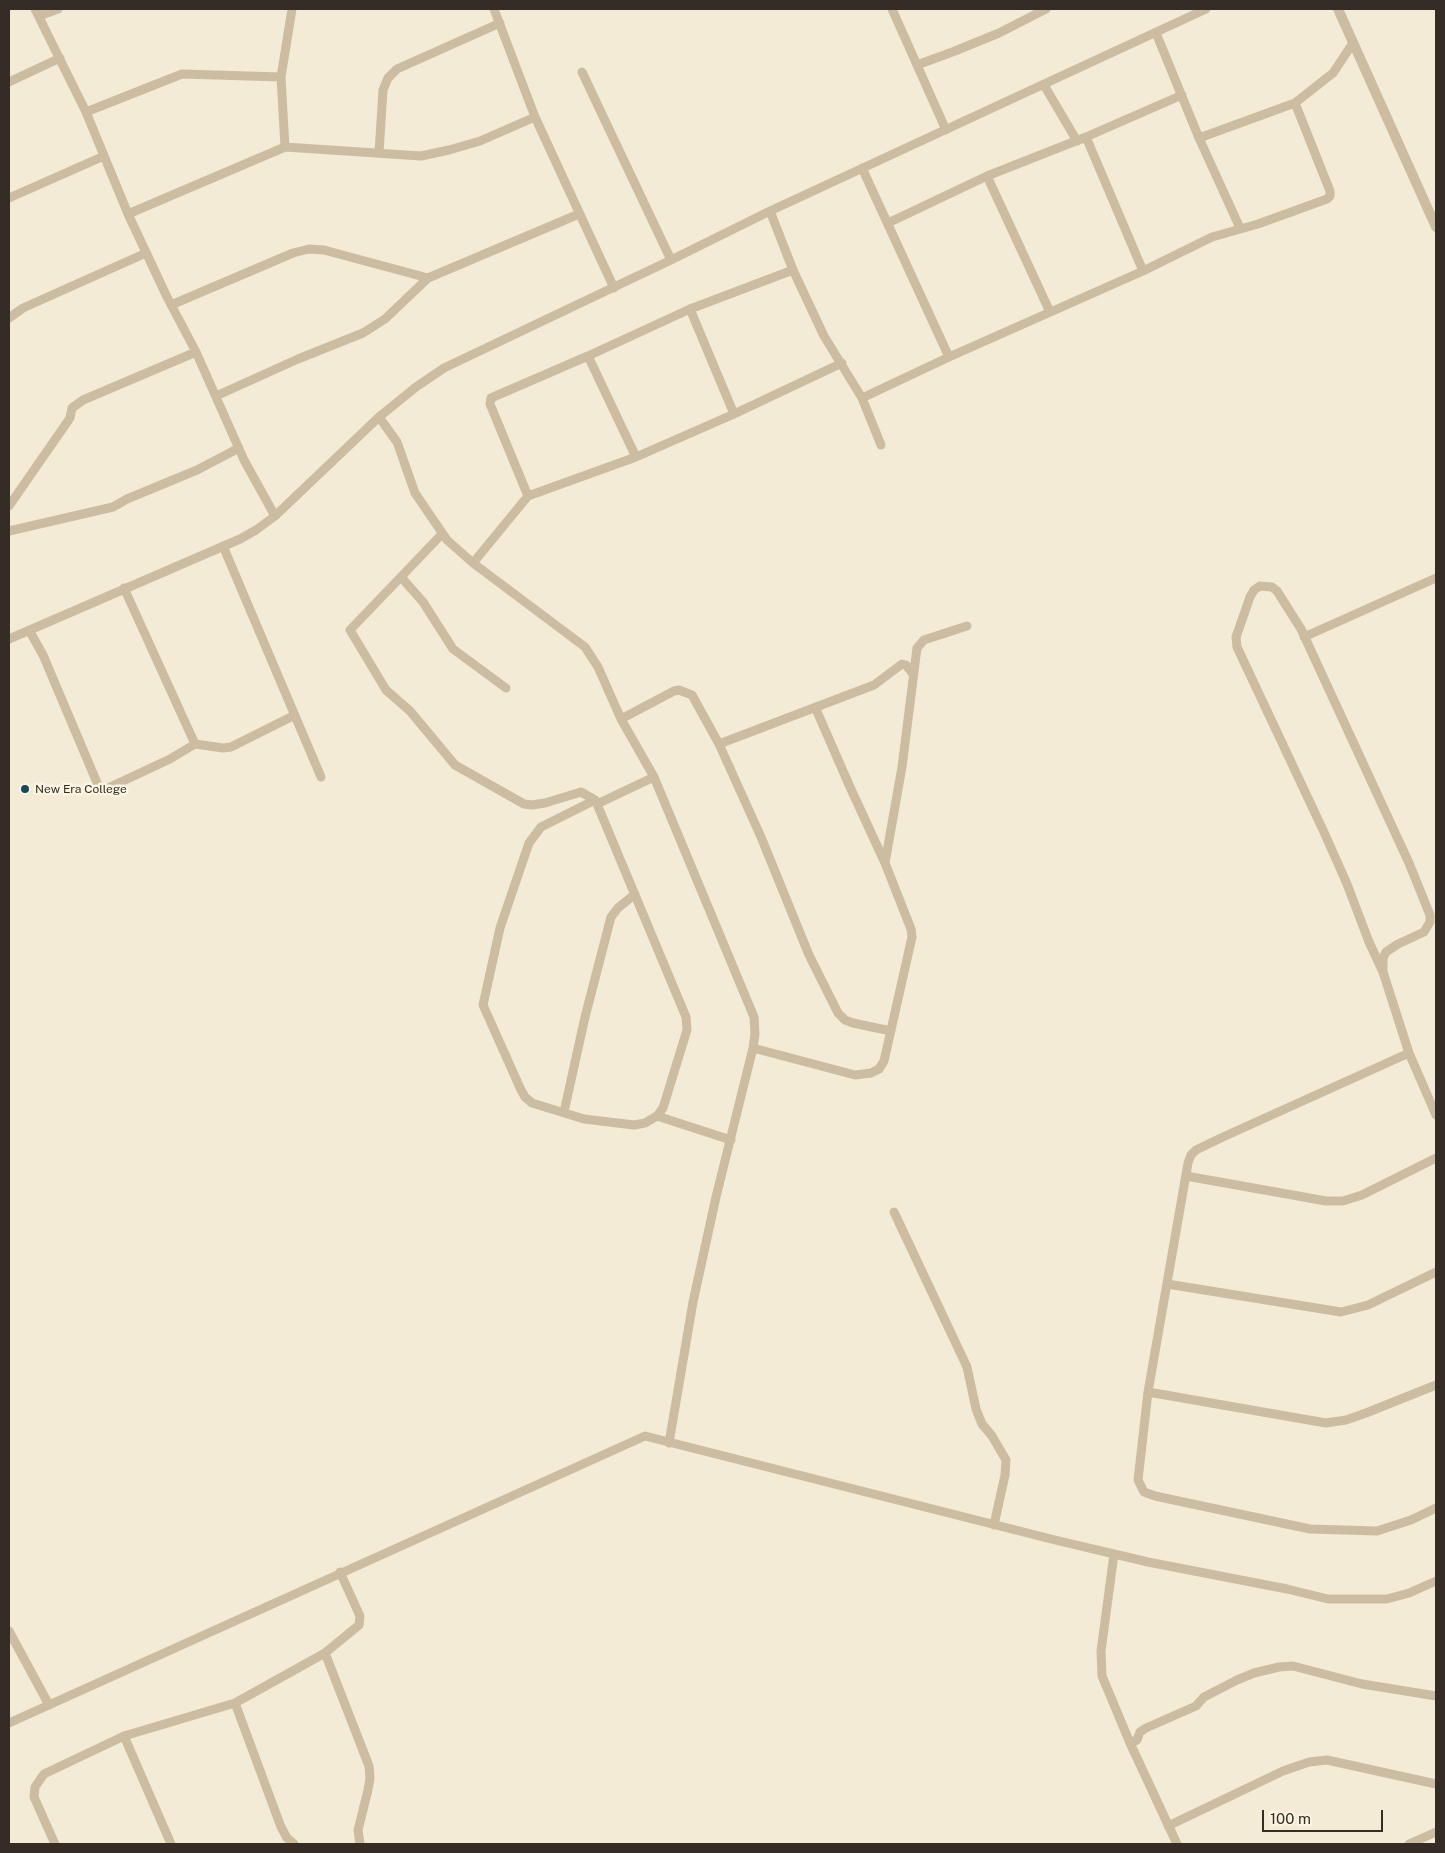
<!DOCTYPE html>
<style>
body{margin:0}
#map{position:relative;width:1445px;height:1853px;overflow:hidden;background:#f3ebd6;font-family:"Public Sans",sans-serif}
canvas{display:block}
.frame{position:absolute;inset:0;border:10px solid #352d25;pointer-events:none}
.scale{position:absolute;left:1262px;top:1810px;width:121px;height:22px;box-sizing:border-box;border:2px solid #352d25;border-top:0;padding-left:6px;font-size:15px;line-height:18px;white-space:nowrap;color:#352d25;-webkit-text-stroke:4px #faf4e3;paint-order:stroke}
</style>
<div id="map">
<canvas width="1445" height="1853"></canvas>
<div class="frame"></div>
<div class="scale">100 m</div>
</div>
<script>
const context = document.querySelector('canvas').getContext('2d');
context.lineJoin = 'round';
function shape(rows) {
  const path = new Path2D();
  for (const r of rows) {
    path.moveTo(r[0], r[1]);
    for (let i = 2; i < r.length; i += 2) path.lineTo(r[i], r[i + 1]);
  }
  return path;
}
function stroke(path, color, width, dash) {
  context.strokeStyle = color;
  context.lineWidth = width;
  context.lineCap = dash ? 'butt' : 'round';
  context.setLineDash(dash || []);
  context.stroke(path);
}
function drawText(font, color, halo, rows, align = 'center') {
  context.font = font + ' "Public Sans",sans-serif';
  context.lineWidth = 5;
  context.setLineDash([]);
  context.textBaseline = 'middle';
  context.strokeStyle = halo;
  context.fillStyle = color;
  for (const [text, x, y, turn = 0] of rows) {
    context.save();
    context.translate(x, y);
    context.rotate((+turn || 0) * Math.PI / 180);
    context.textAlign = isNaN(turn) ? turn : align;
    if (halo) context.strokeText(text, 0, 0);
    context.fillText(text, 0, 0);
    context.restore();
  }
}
stroke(shape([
 [35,9,86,112,128,214,167,297,196,352,244,460,275,516],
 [494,9,535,117,614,288],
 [892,9,946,130],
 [39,16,58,9],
 [1156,33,1199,138,1240,228],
 [917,65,955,51,999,33,1046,9],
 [582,72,671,260],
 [9,82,60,58],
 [1044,85,1077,141],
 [86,112,182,74,281,77],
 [1086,137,1143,271],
 [1199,138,1295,103,1333,73,1353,43],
 [285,147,281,77,292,9],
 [379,153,383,90,388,78,397,69,500,23],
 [862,168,949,357],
 [987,176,1050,312],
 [9,198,104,156],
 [770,211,793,270,824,336,862,398,881,445],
 [128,214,285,147,421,156,449,150,480,141,535,117],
 [888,223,987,176,1086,137,1182,95],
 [171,305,293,253,309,249,324,250,428,278],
 [690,309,734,414],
 [9,318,23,308,146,253],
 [588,356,636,457],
 [216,396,298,359,363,333,385,319,428,278,579,214],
 [862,398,949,357,1143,271,1212,237,1258,224,1327,199,1330,196,1330,191,1295,103],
 [379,417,397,442,415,493,447,540,473,563,585,647,598,667,621,719,654,777,754,1017,755,1034,753,1048,716,1197,693,1302,669,1443],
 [528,496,490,404,491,398,588,356,690,309,793,270],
 [9,506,70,418,72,408,83,400,196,352],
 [9,531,113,507,127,499,197,470,239,448],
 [442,534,350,630,386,690,410,711,455,765,524,804,532,805,545,803,581,792,595,800,597,804,654,777],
 [223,546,321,777],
 [473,563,528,496,636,457,734,414,842,363],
 [401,577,423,602,453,649,506,688],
 [124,588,195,744],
 [29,630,43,655,98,785,102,788,108,788,170,759,195,744,223,748,231,747,295,715],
 [1304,637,1436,578],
 [9,639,240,539,256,530,275,516,379,417,416,387,444,368,671,260,770,211,1206,9],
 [621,719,674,691,679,690,692,695,719,744,761,837,809,955,838,1013,845,1020,853,1023,891,1031],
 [719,744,874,685,902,664,906,665,913,674],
 [595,800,541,827,529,843,500,928,483,1005,521,1090,525,1097,532,1103,584,1119,634,1125,645,1123,657,1116,663,1108,687,1030,686,1017,597,804],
 [885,863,902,767,917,648,924,640,967,626],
 [1383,972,1369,942,1347,884,1323,830,1237,647,1236,637,1250,597,1254,590,1260,586,1272,587,1277,591,1301,629,1409,863,1430,915,1430,922,1424,932,1398,944,1386,952,1383,958,1383,972,1409,1053,1436,1115],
 [753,1048,855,1075,871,1073,879,1069,884,1061,912,937,911,929,885,863,850,787,815,707],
 [1409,1053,1223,1137,1196,1150,1191,1155,1188,1163,1148,1392,1138,1480,1144,1492,1155,1496,1310,1529,1377,1531,1411,1520,1436,1508],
 [564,1112,585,1017,611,917,618,908,635,894],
 [657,1116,731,1140],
 [1186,1176,1326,1201,1343,1201,1362,1195,1436,1158],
 [894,1212,967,1367,976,1409,982,1424,992,1436,1006,1460,1005,1475,994,1525],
 [1167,1284,1341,1312,1368,1305,1436,1272],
 [1148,1392,1326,1423,1346,1420,1366,1413,1436,1385],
 [1114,1554,1101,1651,1102,1676,1130,1743,1177,1844],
 [9,1631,49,1705],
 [325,1653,369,1766,370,1778,368,1790,358,1830,360,1844],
 [235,1703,281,1827,287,1838,294,1844],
 [9,1723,645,1436,1055,1540,1148,1562,1287,1589,1328,1599,1387,1599,1409,1593,1436,1581],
 [124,1736,171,1844],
 [1130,1743,1137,1740,1140,1732,1146,1728,1196,1706,1204,1697,1237,1680,1254,1673,1279,1667,1293,1666,1362,1684,1436,1696],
 [1168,1826,1283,1771,1309,1762,1327,1760,1436,1784],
 [55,1844,34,1797,35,1787,44,1774,124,1736,235,1703,325,1653,359,1625,360,1616,340,1572],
 [1409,1844,1436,1832]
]), '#ccbda2', 9);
stroke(shape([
 [1338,9,1436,227]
]), '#ccbda2', 10);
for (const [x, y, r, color] of [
 [25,789,5,"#17495a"]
]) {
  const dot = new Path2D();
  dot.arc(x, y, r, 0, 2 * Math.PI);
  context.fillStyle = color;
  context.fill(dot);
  stroke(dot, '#faf4e3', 2);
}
drawText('12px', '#352d25', '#faf4e3', [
 ["New Era College",35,789]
], 'left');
</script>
